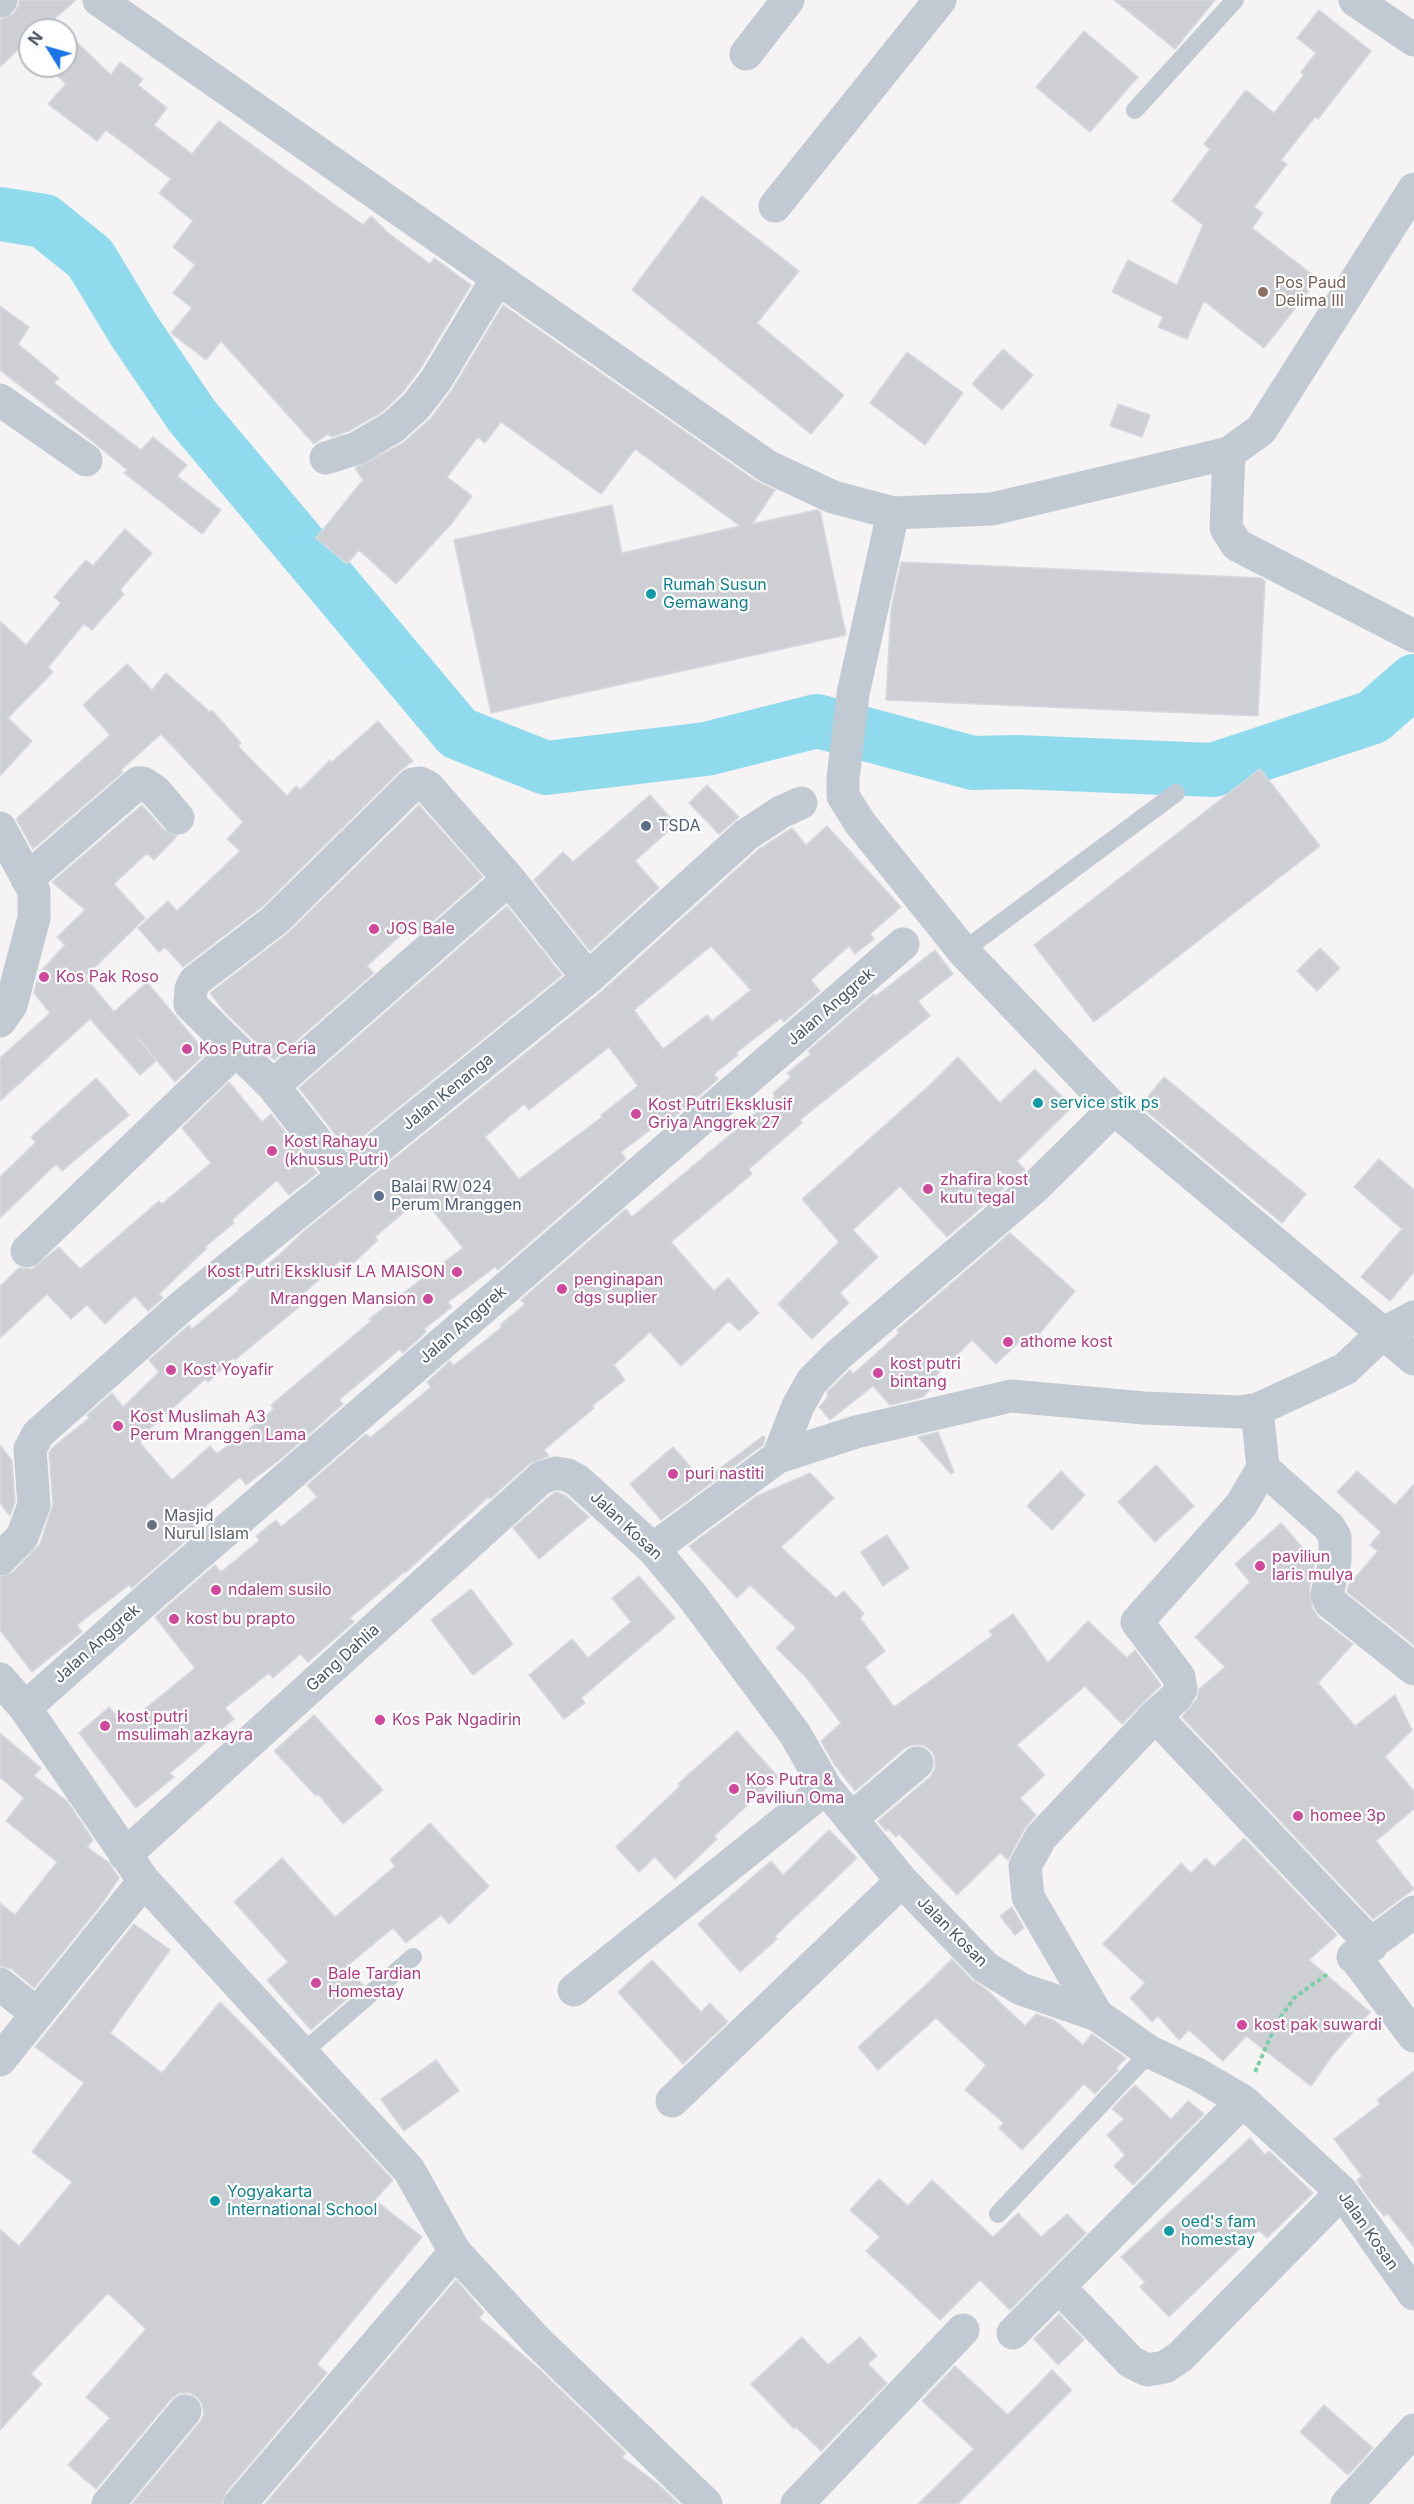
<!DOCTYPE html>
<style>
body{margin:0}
#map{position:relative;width:1414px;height:2504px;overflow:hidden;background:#f5f3f3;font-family:Inter,sans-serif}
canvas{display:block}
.north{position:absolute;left:18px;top:18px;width:60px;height:60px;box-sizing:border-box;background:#fff;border:2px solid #b7bbc0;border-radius:50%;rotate:307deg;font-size:16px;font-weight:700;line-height:24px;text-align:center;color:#4a5661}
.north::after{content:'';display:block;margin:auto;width:21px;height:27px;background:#1a73e8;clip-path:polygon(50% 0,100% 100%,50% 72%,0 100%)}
</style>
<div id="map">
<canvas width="1414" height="2504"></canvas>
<div class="north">N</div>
</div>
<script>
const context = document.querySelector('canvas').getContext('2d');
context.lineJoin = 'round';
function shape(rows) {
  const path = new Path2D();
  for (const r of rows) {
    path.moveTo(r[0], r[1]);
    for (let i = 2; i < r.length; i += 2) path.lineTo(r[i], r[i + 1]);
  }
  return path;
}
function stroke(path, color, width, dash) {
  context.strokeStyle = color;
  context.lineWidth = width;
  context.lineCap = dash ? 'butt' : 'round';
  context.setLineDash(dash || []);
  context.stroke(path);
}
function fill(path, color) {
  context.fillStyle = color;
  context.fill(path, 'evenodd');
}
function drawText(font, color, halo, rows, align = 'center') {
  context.font = font + ' Inter,sans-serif';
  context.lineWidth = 4.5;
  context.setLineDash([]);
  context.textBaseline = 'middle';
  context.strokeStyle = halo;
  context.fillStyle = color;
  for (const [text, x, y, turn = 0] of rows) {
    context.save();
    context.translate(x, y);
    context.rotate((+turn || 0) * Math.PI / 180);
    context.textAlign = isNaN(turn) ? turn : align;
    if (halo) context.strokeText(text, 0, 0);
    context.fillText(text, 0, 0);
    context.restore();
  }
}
stroke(shape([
 [0,214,44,221,90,258,133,329,192,416,458,733,546,768,706,749,817,721,973,763,1016,762,1213,770,1373,717,1414,681]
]), '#90daee', 54);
const building = shape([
 [19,0,76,0,53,20,64,30,30,30,30,50,24,44,0,67,0,19,13,14,19,5,19,0],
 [1114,0,1215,0,1175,49,1114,0],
 [1319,10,1371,51,1318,119,1315,117,1281,160,1287,164,1254,207,1263,213,1252,228,1318,279,1264,348,1204,301,1187,339,1158,327,1163,317,1112,292,1128,260,1177,285,1203,225,1172,201,1210,149,1204,144,1246,90,1274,113,1304,75,1301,72,1316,53,1297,38,1319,10],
 [1084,31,1138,77,1090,132,1036,87,1084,31],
 [66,32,111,75,120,62,143,79,138,85,167,108,154,125,192,154,219,121,363,225,371,216,387,232,430,264,434,258,471,285,420,369,402,393,382,412,349,431,331,437,328,434,314,444,221,341,206,360,171,333,192,308,173,293,195,265,173,247,193,221,159,193,171,179,106,130,97,141,48,104,66,84,47,66,66,66,66,32],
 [702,196,799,271,757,323,844,395,811,434,632,290,702,196],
 [503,305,756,481,775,490,752,524,816,510,820,511,846,635,491,713,454,540,612,505,622,553,740,526,635,449,601,494,501,422,485,443,478,437,447,477,472,496,451,524,396,584,359,550,347,564,316,538,363,480,355,468,403,443,431,418,452,390,503,305],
 [0,306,29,327,18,344,59,378,54,383,141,450,153,437,187,465,177,476,221,510,202,534,124,473,127,470,97,445,0,370,0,306],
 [1003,349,1033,375,1002,410,972,384,1003,349],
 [907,352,963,393,925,445,870,403,907,352],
 [1118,404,1150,415,1142,437,1110,426,1118,404],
 [125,529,152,553,120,590,124,594,92,630,84,624,48,667,53,672,8,718,32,741,0,776,0,621,26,645,61,603,54,597,86,560,93,566,125,529],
 [901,562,1261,578,1265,581,1258,716,886,700,891,610,901,562],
 [127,664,152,690,166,673,210,712,212,710,241,743,238,746,287,796,296,786,300,790,330,760,332,762,378,721,413,761,400,771,263,906,183,967,165,947,159,952,138,928,168,901,177,911,240,851,227,839,243,822,161,734,121,770,123,772,33,849,16,819,110,735,83,705,127,664],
 [1260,769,1320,846,1094,1022,1034,945,1260,769],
 [707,785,739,817,719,834,689,803,707,785],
 [650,795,676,824,635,861,659,888,590,951,534,880,563,852,573,862,650,795],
 [142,805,164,830,177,836,154,860,147,853,114,884,145,918,85,977,114,1012,147,982,206,1053,175,1082,137,1037,156,1061,140,1075,90,1019,0,1101,0,1058,50,1013,34,993,39,973,65,945,57,937,85,910,52,882,142,805],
 [419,805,483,877,418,934,411,926,367,966,374,973,274,1060,225,1012,210,993,288,933,419,805],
 [827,826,901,907,870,934,874,939,855,954,849,946,811,980,820,991,784,1022,781,1018,736,1053,738,1055,714,1074,718,1079,663,1127,659,1123,621,1152,626,1159,498,1270,495,1267,448,1302,452,1307,424,1329,426,1332,403,1353,400,1349,339,1400,343,1404,283,1457,246,1485,240,1477,199,1512,205,1518,188,1533,191,1536,132,1588,129,1585,77,1625,82,1632,32,1672,0,1630,0,1577,13,1572,40,1544,53,1504,49,1453,52,1448,89,1418,87,1415,112,1393,123,1407,159,1372,149,1360,189,1325,192,1329,239,1290,238,1289,278,1256,303,1232,600,993,758,850,792,828,806,845,827,826],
 [711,946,751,990,712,1021,707,1015,663,1049,634,1010,711,946],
 [609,1047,638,1086,601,1115,602,1117,519,1179,485,1137,524,1104,529,1110,609,1047],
 [422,1197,463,1248,369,1319,371,1321,271,1405,274,1409,217,1454,210,1446,172,1480,140,1443,148,1436,145,1433,205,1379,208,1382,233,1358,235,1360,299,1307,295,1301,341,1260,348,1268,378,1240,375,1237,422,1197],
 [507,906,562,975,347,1149,299,1088,507,906],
 [1320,948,1340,968,1317,991,1297,971,1320,948],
 [935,950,953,974,918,1001,930,1016,800,1120,802,1123,749,1169,752,1174,671,1242,714,1291,728,1278,759,1313,739,1331,729,1321,681,1366,650,1332,614,1365,625,1380,592,1406,594,1408,544,1450,549,1456,529,1464,490,1499,488,1497,405,1573,404,1572,350,1618,354,1622,308,1662,300,1654,273,1678,269,1673,225,1708,234,1719,170,1773,174,1777,136,1808,79,1733,109,1707,125,1725,195,1668,155,1617,215,1565,221,1572,260,1540,256,1536,276,1520,281,1527,317,1497,307,1485,366,1434,370,1438,431,1387,427,1382,450,1361,453,1366,502,1327,500,1325,525,1304,521,1300,626,1209,632,1217,775,1097,773,1093,791,1077,787,1073,811,1054,808,1051,874,994,876,996,935,950],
 [958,1057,1000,1103,1035,1069,1072,1107,1017,1161,1025,1170,947,1237,900,1186,853,1230,878,1257,840,1293,849,1303,812,1339,778,1304,839,1242,802,1199,931,1084,958,1057],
 [1164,1077,1306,1194,1282,1223,1140,1106,1164,1077],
 [96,1078,129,1115,62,1171,56,1164,0,1218,0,1177,36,1142,31,1137,96,1078],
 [229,1082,262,1122,271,1114,317,1173,289,1195,277,1180,232,1220,234,1223,205,1247,207,1248,159,1294,163,1298,148,1311,135,1296,105,1324,87,1305,71,1319,47,1294,0,1338,0,1286,19,1268,32,1269,59,1247,80,1269,159,1201,162,1204,211,1163,182,1128,229,1082],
 [1379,1159,1414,1190,1414,1272,1390,1301,1361,1277,1402,1229,1354,1187,1379,1159],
 [1010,1233,1075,1291,1030,1345,1023,1338,996,1364,972,1340,934,1378,937,1382,923,1397,890,1405,873,1386,830,1420,819,1407,828,1397,827,1392,850,1370,853,1374,899,1333,897,1330,1010,1233],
 [938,1432,954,1472,951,1474,918,1437,938,1432],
 [763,1436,765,1438,763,1445,661,1520,630,1484,673,1447,703,1481,763,1436],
 [0,1445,12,1461,15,1502,10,1516,0,1503,0,1445],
 [1156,1465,1194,1506,1155,1542,1118,1502,1156,1465],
 [1061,1471,1085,1495,1052,1530,1027,1506,1061,1471],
 [1357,1471,1395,1505,1414,1484,1414,1645,1347,1592,1348,1586,1378,1551,1370,1545,1381,1532,1337,1492,1357,1471],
 [810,1473,834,1498,781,1547,836,1598,844,1591,864,1614,860,1618,885,1651,865,1667,894,1707,993,1635,989,1631,1013,1614,1048,1663,1088,1621,1127,1658,1135,1650,1161,1685,1122,1724,1085,1686,1017,1745,1045,1775,1020,1798,1036,1815,1025,1828,1008,1860,1000,1853,957,1895,899,1834,896,1837,888,1829,886,1831,878,1821,930,1777,935,1769,935,1759,932,1751,923,1745,913,1745,905,1748,855,1791,834,1764,821,1741,841,1723,805,1676,776,1648,796,1628,750,1585,737,1598,689,1546,757,1496,810,1473],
 [557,1492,566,1496,589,1517,539,1559,513,1528,551,1495,557,1492],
 [1281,1523,1315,1562,1309,1590,1313,1609,1318,1617,1353,1644,1318,1683,1355,1726,1395,1695,1412,1730,1385,1757,1414,1791,1414,1809,1376,1841,1414,1889,1373,1919,1182,1717,1197,1699,1199,1689,1225,1667,1195,1637,1250,1582,1235,1564,1281,1523],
 [887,1535,909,1568,883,1586,861,1552,887,1535],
 [639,1576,675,1618,581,1698,585,1703,564,1719,529,1675,572,1639,588,1658,631,1622,612,1598,639,1576],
 [471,1589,513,1644,473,1675,431,1620,471,1589],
 [314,1715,383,1790,343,1824,318,1794,316,1796,274,1751,314,1715],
 [737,1731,778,1777,714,1836,717,1839,675,1879,655,1857,639,1872,616,1847,680,1786,678,1784,737,1731],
 [0,1733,41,1768,34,1776,67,1801,93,1840,87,1847,109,1863,119,1878,103,1902,34,1988,12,1969,0,1966,0,1903,15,1915,57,1862,6,1821,24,1798,0,1777,0,1733],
 [430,1823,489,1886,449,1924,441,1915,406,1943,393,1928,347,1966,363,1985,311,2030,267,1980,288,1962,234,1902,282,1858,335,1917,395,1866,390,1860,430,1823],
 [829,1830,857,1858,775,1936,777,1939,740,1972,698,1924,771,1861,783,1875,829,1830],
 [1244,1838,1337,1935,1309,1960,1370,2012,1332,2056,1311,2086,1246,2036,1223,2061,1189,2030,1179,2040,1158,2016,1152,2022,1130,1998,1145,1983,1103,1944,1181,1863,1191,1873,1206,1858,1214,1867,1244,1838],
 [1012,1907,1024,1928,1015,1935,1000,1916,1012,1907],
 [134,1924,170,1950,110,2033,162,2073,220,2002,328,2110,393,2180,375,2200,422,2237,317,2364,327,2373,226,2492,222,2504,132,2504,200,2422,204,2414,202,2404,197,2397,189,2393,179,2393,171,2399,96,2489,68,2465,110,2418,86,2397,146,2329,108,2293,31,2374,42,2384,0,2430,0,2229,19,2246,72,2182,32,2152,84,2083,35,2047,134,1924],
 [952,1959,972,1980,987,1990,1025,2026,1036,2014,1055,2021,1083,2045,1092,2034,1126,2058,1116,2068,1118,2070,1095,2094,1084,2084,1022,2150,999,2128,1004,2123,965,2090,986,2065,936,2018,878,2070,858,2047,928,1983,952,1959],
 [652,1960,701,2012,710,2003,728,2022,683,2064,618,1992,652,1960],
 [436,2060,459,2091,404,2131,381,2099,436,2060],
 [1414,2071,1414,2247,1388,2214,1384,2216,1368,2197,1357,2180,1362,2176,1334,2139,1380,2104,1377,2100,1414,2071],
 [1135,2085,1171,2119,1188,2101,1204,2114,1133,2185,1114,2166,1125,2155,1107,2135,1124,2119,1112,2109,1135,2085],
 [1250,2138,1265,2155,1269,2151,1313,2193,1267,2238,1259,2230,1169,2317,1140,2287,1145,2282,1121,2257,1250,2138],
 [879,2179,908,2206,932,2180,993,2237,1018,2213,1041,2237,1067,2214,1086,2233,1010,2310,980,2280,940,2320,866,2251,880,2237,850,2210,879,2179],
 [456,2280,484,2312,479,2318,538,2368,626,2453,622,2457,658,2484,679,2504,265,2504,456,2280],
 [1059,2314,1084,2340,1058,2365,1034,2339,1059,2314],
 [802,2337,828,2365,860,2337,877,2356,868,2364,887,2383,821,2451,796,2427,794,2429,751,2384,802,2337],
 [955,2366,1008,2415,1052,2370,1072,2390,958,2504,918,2504,974,2449,922,2401,955,2366],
 [1324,2405,1373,2448,1348,2475,1300,2432,1324,2405]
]);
fill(building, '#cdcfd5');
stroke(building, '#d7d9de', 1.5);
stroke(shape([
 [1255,2072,1277,2022,1295,1997,1329,1973]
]), '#7ad0a6', 4, [4.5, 3]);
stroke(shape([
 [1135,110,1235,0],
 [963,951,1176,793],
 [302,2053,413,1957],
 [998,2214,1150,2052]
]), '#c1cad2', 18);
stroke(shape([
 [99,0,767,466,833,497,893,513,992,509,1229,453,1261,430,1414,189],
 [1355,0,1414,40],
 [0,1,1,0],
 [746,54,788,0],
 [775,206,940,0],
 [0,400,86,460],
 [1229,453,1226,528,1237,545,1414,636],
 [326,458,357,448,393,427,416,406,436,380,497,279],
 [893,513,853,694,843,778,843,796,860,823,963,951,1114,1109,1414,1359],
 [0,828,34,891,34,918,11,1005,0,1021],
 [27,879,138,783,143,783,155,791,178,818],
 [273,1086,509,879],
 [344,1176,273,1086,190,1004,191,989,195,981,275,920,413,784,420,783,428,787,509,879,588,978],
 [27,1251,236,1050],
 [778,1457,798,1406,812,1381,837,1356,1035,1187,1114,1109],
 [1263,1468,1329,1527,1335,1537,1335,1561,1327,1594,1330,1602,1414,1669],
 [653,1549,778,1457,856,1432,1011,1396,1144,1408,1240,1412,1258,1409,1345,1369,1382,1334,1414,1317],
 [0,1559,22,1537,34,1505,30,1449,38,1434,182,1306,588,978,746,835,781,812,801,803],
 [0,1679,25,1708,144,1881,409,2170,455,2252,537,2341,706,2504],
 [25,1708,154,1593,903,944],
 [1155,1716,1372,1945],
 [851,1819,917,1763],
 [125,1855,541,1478,556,1473,567,1475,577,1480,653,1549,693,1597,795,1734,826,1788,902,1881,985,1967,1021,1989,1097,2015,1150,2052,1197,2074,1243,2101,1342,2192,1414,2294],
 [1354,1956,1414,2036],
 [1353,1957,1414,1912],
 [0,1984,37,2014],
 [574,1990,826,1788],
 [1097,2015,1028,1897,1025,1866,1041,1837,1155,1716,1176,1697,1181,1689,1179,1677,1137,1622,1241,1505,1263,1468,1257,1409],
 [0,2060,144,1881],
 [672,2101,902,1881],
 [1059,2287,1131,2362,1147,2370,1165,2367,1180,2357,1342,2192],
 [1013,2333,1243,2101],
 [108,2504,185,2411],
 [240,2504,455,2252],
 [797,2504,963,2330],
 [1347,2504,1414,2430]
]), '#c1cad2', 33);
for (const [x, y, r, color] of [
 [1263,292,6,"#8d6e63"],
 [651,594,6,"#0f9aa8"],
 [646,826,6,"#5c6f8a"],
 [374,929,6,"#d1479c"],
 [44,977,6,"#d1479c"],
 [187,1049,6,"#d1479c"],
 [1038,1103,6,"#0f9aa8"],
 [636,1114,6,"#d1479c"],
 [272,1151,6,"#d1479c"],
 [928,1189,6,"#d1479c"],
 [379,1196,6,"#5c6f8a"],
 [457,1272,6,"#d1479c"],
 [562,1289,6,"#d1479c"],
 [428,1299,6,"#d1479c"],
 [1008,1342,6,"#d1479c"],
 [171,1370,6,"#d1479c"],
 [878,1373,6,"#d1479c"],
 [118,1426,6,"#d1479c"],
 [673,1474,6,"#d1479c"],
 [152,1525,6,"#6b7280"],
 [1260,1566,6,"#d1479c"],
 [216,1590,6,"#d1479c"],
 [174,1619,6,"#d1479c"],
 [380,1720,6,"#d1479c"],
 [105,1726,6,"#d1479c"],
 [734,1789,6,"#d1479c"],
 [1298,1816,6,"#d1479c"],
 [316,1983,6,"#d1479c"],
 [1242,2025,6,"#d1479c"],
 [215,2201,6,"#0f9aa8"],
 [1169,2231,6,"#0f9aa8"]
]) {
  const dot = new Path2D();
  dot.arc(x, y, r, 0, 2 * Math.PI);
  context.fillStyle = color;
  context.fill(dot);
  stroke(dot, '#fff', 2);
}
drawText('16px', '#785e54', '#fff', [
 ["Pos Paud",1275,283],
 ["Delima III",1275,301]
], 'left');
drawText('16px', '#0d838f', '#fff', [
 ["Rumah Susun",663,585],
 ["Gemawang",663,603],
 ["service stik ps",1050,1103],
 ["Yogyakarta",227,2192],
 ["International School",227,2210],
 ["oed's fam",1181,2222],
 ["homestay",1181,2240]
], 'left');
drawText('16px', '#4e5e75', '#fff', [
 ["TSDA",658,826],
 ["Balai RW 024",391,1187],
 ["Perum Mranggen",391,1205]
], 'left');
drawText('16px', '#b23c85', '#fff', [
 ["JOS Bale",386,929],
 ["Kos Pak Roso",56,977],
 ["Kos Putra Ceria",199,1049],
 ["Kost Putri Eksklusif",648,1105],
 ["Griya Anggrek 27",648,1123],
 ["Kost Rahayu",284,1142],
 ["(khusus Putri)",284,1160],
 ["zhafira kost",940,1180],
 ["kutu tegal",940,1198],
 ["Kost Putri Eksklusif LA MAISON",445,1272,"right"],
 ["penginapan",574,1280],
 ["dgs suplier",574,1298],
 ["Mranggen Mansion",416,1299,"right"],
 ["athome kost",1020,1342],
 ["kost putri",890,1364],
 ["bintang",890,1382],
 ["Kost Yoyafir",183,1370],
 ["Kost Muslimah A3",130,1417],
 ["Perum Mranggen Lama",130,1435],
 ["puri nastiti",685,1474],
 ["paviliun",1272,1557],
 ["laris mulya",1272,1575],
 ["ndalem susilo",228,1590],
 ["kost bu prapto",186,1619],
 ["kost putri",117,1717],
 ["msulimah azkayra",117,1735],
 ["Kos Pak Ngadirin",392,1720],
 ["Kos Putra &",746,1780],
 ["Paviliun Oma",746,1798],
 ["homee 3p",1310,1816],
 ["Bale Tardian",328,1974],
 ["Homestay",328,1992],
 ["kost pak suwardi",1254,2025]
], 'left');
drawText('16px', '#4a5661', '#fff', [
 ["Jalan Anggrek",831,1007,-41],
 ["Jalan Kenanga",448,1092,-39],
 ["Jalan Anggrek",463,1325,-41],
 ["Jalan Kosan",626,1526,43],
 ["Jalan Anggrek",97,1644,-42],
 ["Gang Dahlia",343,1658,-42],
 ["Jalan Kosan",952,1932,45],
 ["Jalan Kosan",1368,2231,55]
]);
drawText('16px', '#5b616d', '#fff', [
 ["Masjid",164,1516],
 ["Nurul Islam",164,1534]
], 'left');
</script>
